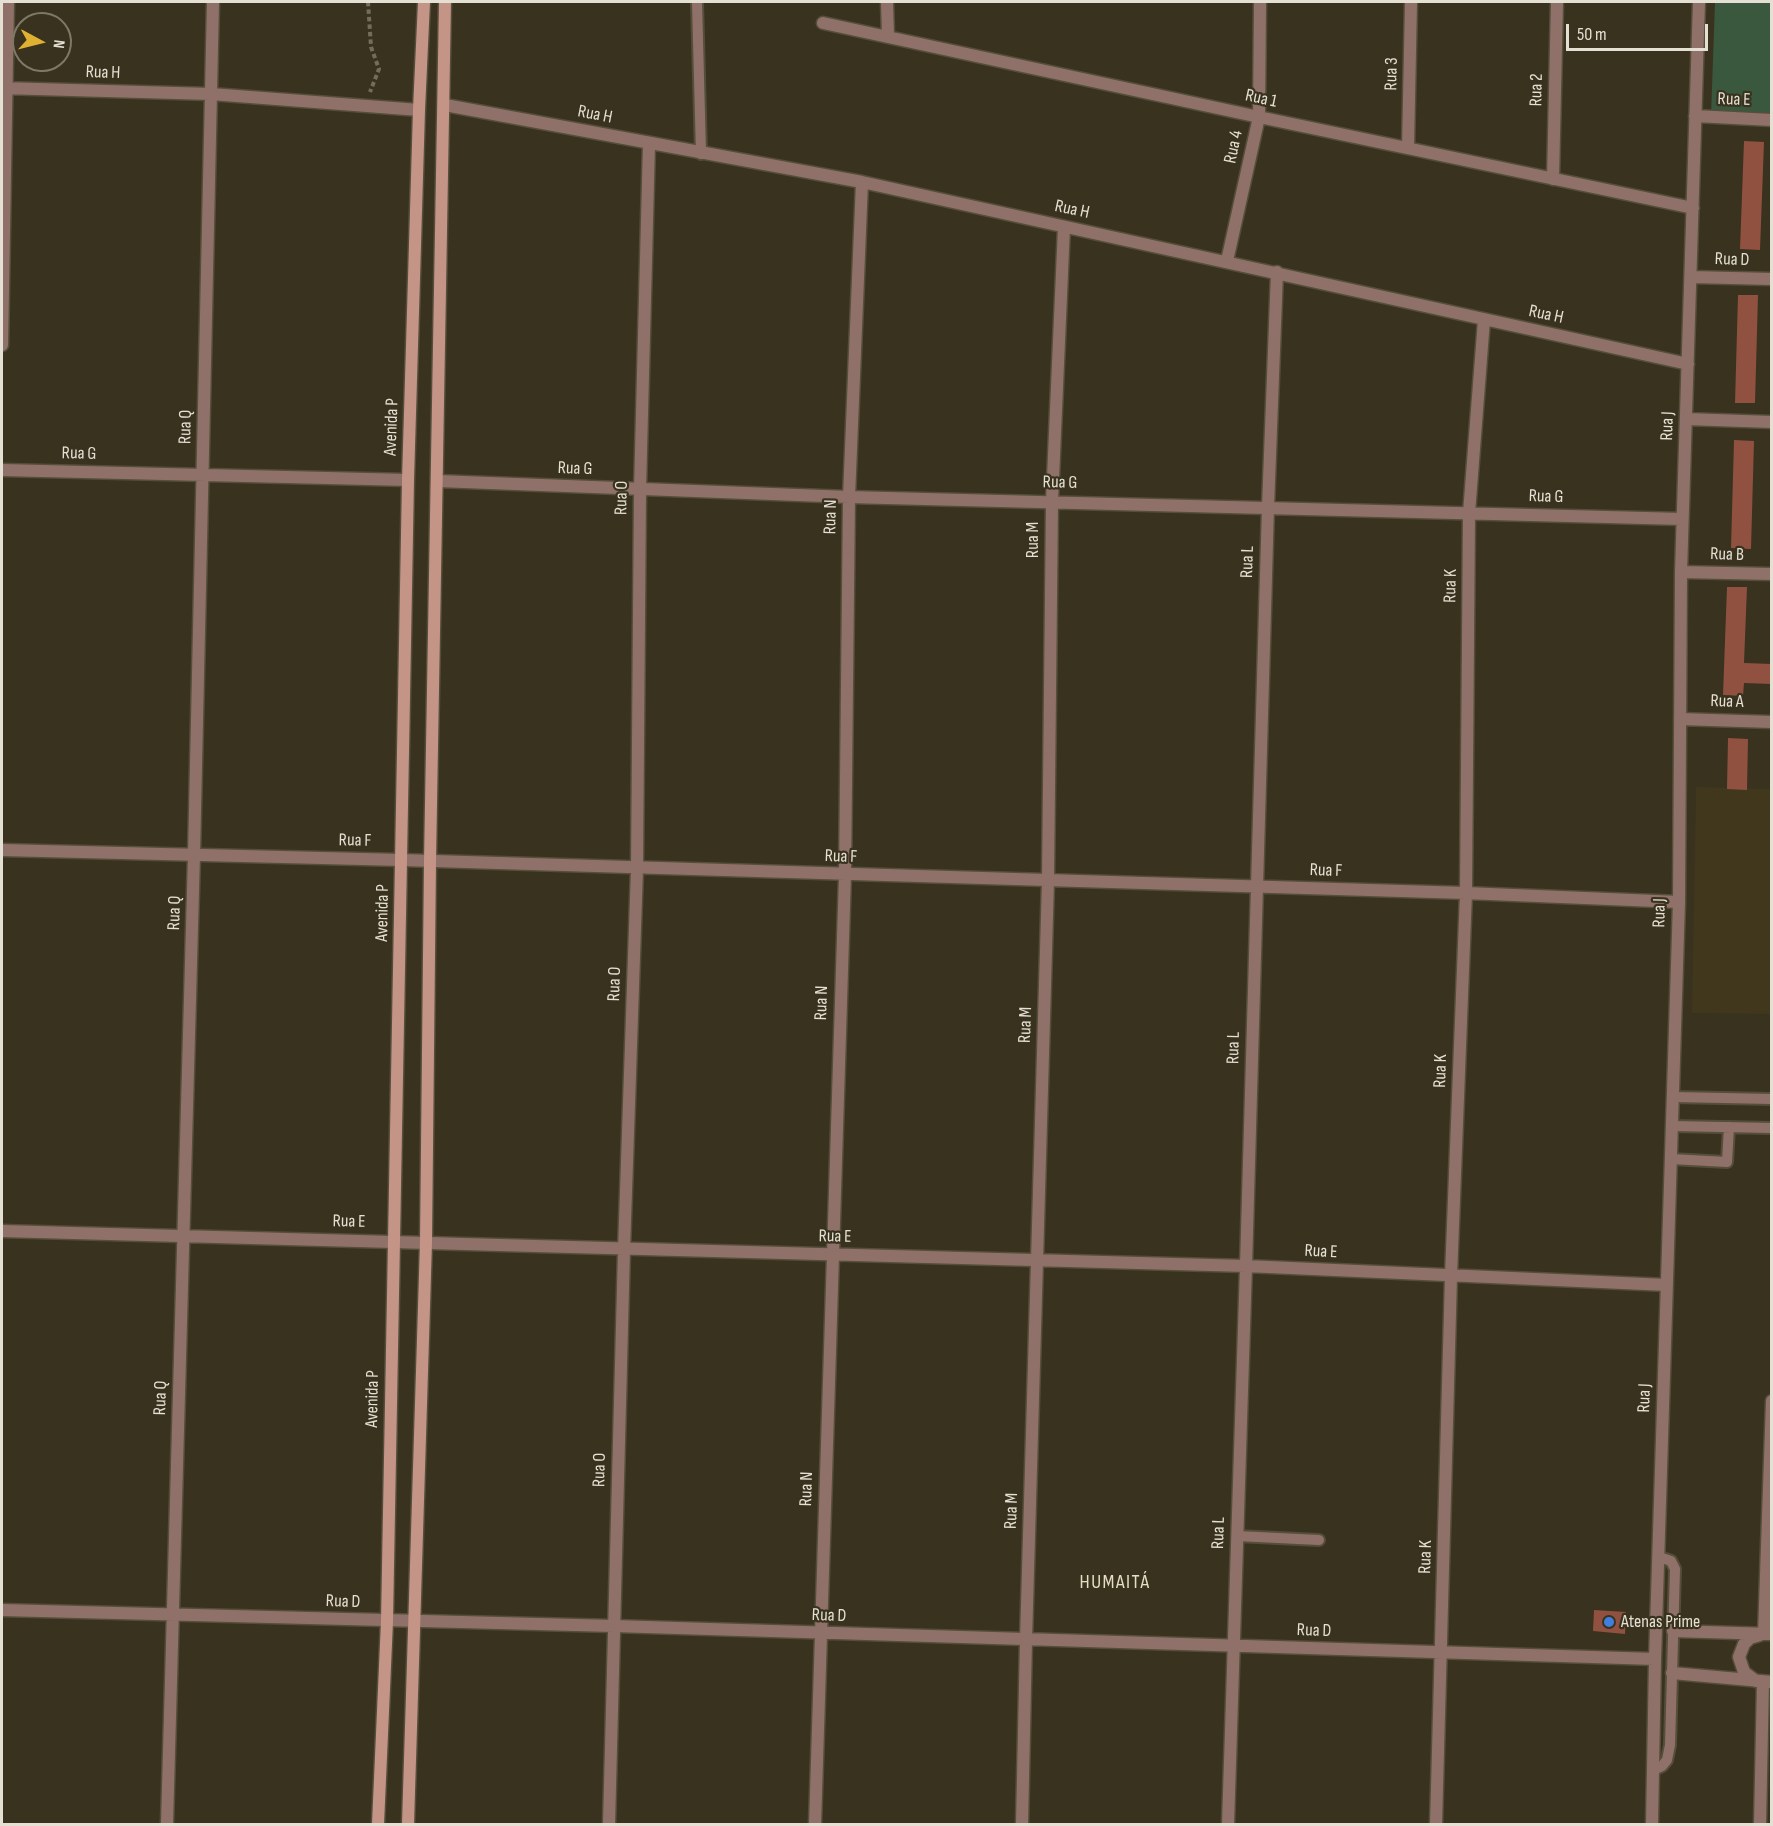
<!DOCTYPE html>
<meta charset="utf-8">
<style>
body{margin:0}
#map{position:relative;width:1773px;height:1826px;overflow:hidden;background:#39321e;font-family:"Sofia Sans Condensed",sans-serif}
canvas{display:block}
.frame{position:absolute;inset:0;border:3px solid #e5e0d4;pointer-events:none}
.north{position:absolute;left:12px;top:12px;width:60px;height:60px;box-sizing:border-box;background:#39321e;border:2px solid #7e7867;border-radius:50%;rotate:97deg;font-size:16px;font-weight:700;line-height:24px;text-align:center;color:#e5e0d4}
.north::after{content:'';display:block;margin:auto;width:21px;height:27px;background:#deb133;clip-path:polygon(50% 0,100% 100%,50% 72%,0 100%)}
.scale{position:absolute;left:1566px;top:24px;width:142px;height:27px;box-sizing:border-box;border:3px solid #e5e0d4;border-top:0;padding-left:8px;font-size:18px;line-height:21px;white-space:nowrap;color:#e5e0d4;-webkit-text-stroke:4px #39321e;paint-order:stroke}
</style>
<div id="map">
<canvas width="1773" height="1826"></canvas>
<div class="frame"></div>
<div class="north">N</div>
<div class="scale">50 m</div>
</div>
<script>
const context = document.querySelector('canvas').getContext('2d');
context.lineJoin = 'round';
function fill(path, color) {
  context.fillStyle = color;
  context.fill(path, 'evenodd');
}
function shape(rows) {
  const path = new Path2D();
  for (const r of rows) {
    path.moveTo(r[0], r[1]);
    for (let i = 2; i < r.length; i += 2) path.lineTo(r[i], r[i + 1]);
  }
  return path;
}
function stroke(path, color, width, dash) {
  context.strokeStyle = color;
  context.lineWidth = width;
  context.lineCap = dash ? 'butt' : 'round';
  context.setLineDash(dash || []);
  context.stroke(path);
}
function drawText(font, color, halo, rows, align = 'center') {
  context.font = font + ' "Sofia Sans Condensed",sans-serif';
  context.lineWidth = 4.5;
  context.setLineDash([]);
  context.textBaseline = 'middle';
  context.strokeStyle = halo;
  context.fillStyle = color;
  for (const [text, x, y, turn = 0] of rows) {
    context.save();
    context.translate(x, y);
    context.rotate((+turn || 0) * Math.PI / 180);
    context.textAlign = isNaN(turn) ? turn : align;
    if (halo) context.strokeText(text, 0, 0);
    context.fillText(text, 0, 0);
    context.restore();
  }
}
fill(shape([
 [1696,787,1771,789,1771,1014,1692,1013]
]), '#41371c');
fill(shape([
 [1715,2,1771,2,1771,117,1711,116]
]), '#39583e');
fill(shape([
 [1744,141,1764,142,1760,250,1740,249],
 [1738,295,1758,295,1755,403,1735,403],
 [1734,440,1754,441,1751,549,1731,548],
 [1727,587,1747,587,1744,663,1772,664,1772,684,1744,683,1743,696,1723,695],
 [1728,738,1748,739,1747,790,1727,789],
 [1594,1610,1626,1612,1625,1634,1593,1631]
]), '#915140');
const lane = shape([
 [697,2,701,154],
 [1673,1097,1772,1099],
 [1672,1126,1772,1128],
 [1671,1159,1727,1162,1729,1127],
 [1237,1536,1319,1540],
 [1654,1770,1662,1766,1667,1760,1670,1745,1675,1569,1671,1561,1659,1557]
]);
const street = shape([
 [887,2,888,36],
 [823,23,1259,117,1693,208],
 [2,88,211,94,419,110],
 [445,105,862,182,1688,364],
 [1695,116,1772,120],
 [1408,148,1411,2],
 [1553,179,1557,2],
 [1227,261,1259,117,1260,2],
 [1691,277,1772,279],
 [2,345,8,2],
 [1686,419,1772,422],
 [2,470,408,480],
 [438,481,849,497,1682,519],
 [1681,572,1772,574],
 [1680,719,1772,722],
 [2,850,402,860,1466,893,1679,902],
 [2,1231,1246,1266,1667,1285],
 [2,1610,614,1626,1655,1659],
 [1673,1631,1771,1634],
 [1764,1634,1772,1401],
 [1672,1673,1772,1682],
 [1756,1681,1744,1672,1739,1657,1744,1644,1750,1638,1760,1635],
 [167,1824,194,855,213,2],
 [609,1824,624,1250,637,869,640,490,649,144],
 [815,1824,845,875,849,497,862,182],
 [1022,1824,1026,1640,1048,881,1052,501,1064,227],
 [1228,1824,1246,1266,1268,507,1277,272],
 [1436,1824,1451,1276,1466,893,1469,513,1484,320],
 [1652,1824,1655,1659,1679,902,1681,572,1699,2],
 [1760,1824,1763,1682]
]);
const secondary = shape([
 [378,1824,387,1621,408,480,419,110,424,2],
 [408,1824,426,1242,430,861,445,2]
]);
stroke(lane, '#554e3b', 14);
stroke(street, '#554e3b', 15);
stroke(secondary, '#554e3b', 15);
stroke(shape([
 [368,2,371,47,379,69,370,92]
]), '#746d5c', 4, [4.5, 3]);
stroke(lane, '#907169', 10);
stroke(street, '#907169', 12);
stroke(secondary, '#c49487', 12);
for (const [x, y, r, color] of [
 [1609,1622,6,"#3f7fe0"]
]) {
  const dot = new Path2D();
  dot.arc(x, y, r, 0, 2 * Math.PI);
  context.fillStyle = color;
  context.fill(dot);
  stroke(dot, '#39321e', 2);
}
drawText('18px', '#e5e0d4', '#39321e', [
 ["Rua H",103,73,2],
 ["Rua 3",1392,74,-89],
 ["Rua 2",1537,90,-89],
 ["Rua 1",1261,99,12],
 ["Rua E",1734,100,2],
 ["Rua H",595,115,11],
 ["Rua 4",1234,147,-78],
 ["Rua H",1072,210,12],
 ["Rua D",1732,260,2],
 ["Rua H",1546,315,12],
 ["Rua J",1668,426,-88],
 ["Rua Q",186,427,-89],
 ["Avenida P",392,427,-88],
 ["Rua G",79,454,1],
 ["Rua G",575,469,2],
 ["Rua G",1060,483,1],
 ["Rua G",1546,497,2],
 ["Rua O",622,498,-89],
 ["Rua N",831,517,-89],
 ["Rua M",1033,540,-90],
 ["Rua B",1727,555,2],
 ["Rua L",1248,562,-88],
 ["Rua K",1451,586,-89],
 ["Rua A",1727,702,2],
 ["Rua F",355,841,1],
 ["Rua F",841,857,2],
 ["Rua F",1326,871,2],
 ["Rua Q",175,913,-88],
 ["Avenida P",383,913,-89],
 ["Rua J",1660,913,-89],
 ["Rua O",615,984,-88],
 ["Rua N",822,1003,-88],
 ["Rua M",1026,1025,-88],
 ["Rua L",1234,1048,-89],
 ["Rua K",1441,1071,-88],
 ["Rua E",349,1222,1],
 ["Rua E",835,1237,1],
 ["Rua E",1321,1252,3],
 ["Rua Q",161,1398,-88],
 ["Rua J",1645,1398,-88],
 ["Avenida P",373,1399,-89],
 ["Rua O",600,1470,-89],
 ["Rua N",807,1489,-88],
 ["Rua M",1012,1511,-88],
 ["Rua L",1219,1533,-88],
 ["Rua K",1426,1557,-88],
 ["Rua D",343,1602,2],
 ["Rua D",829,1616,2],
 ["Rua D",1314,1631,2]
]);
drawText('18px', '#e5e0d4', '#39321e', [
 ["Atenas Prime",1621,1622]
], 'left');
context.letterSpacing = '1.5px';
drawText('20px', '#e6ddc5', '#39321e', [
 ["HUMAITÁ",1115,1583]
]);
context.letterSpacing = '0px';
</script>
